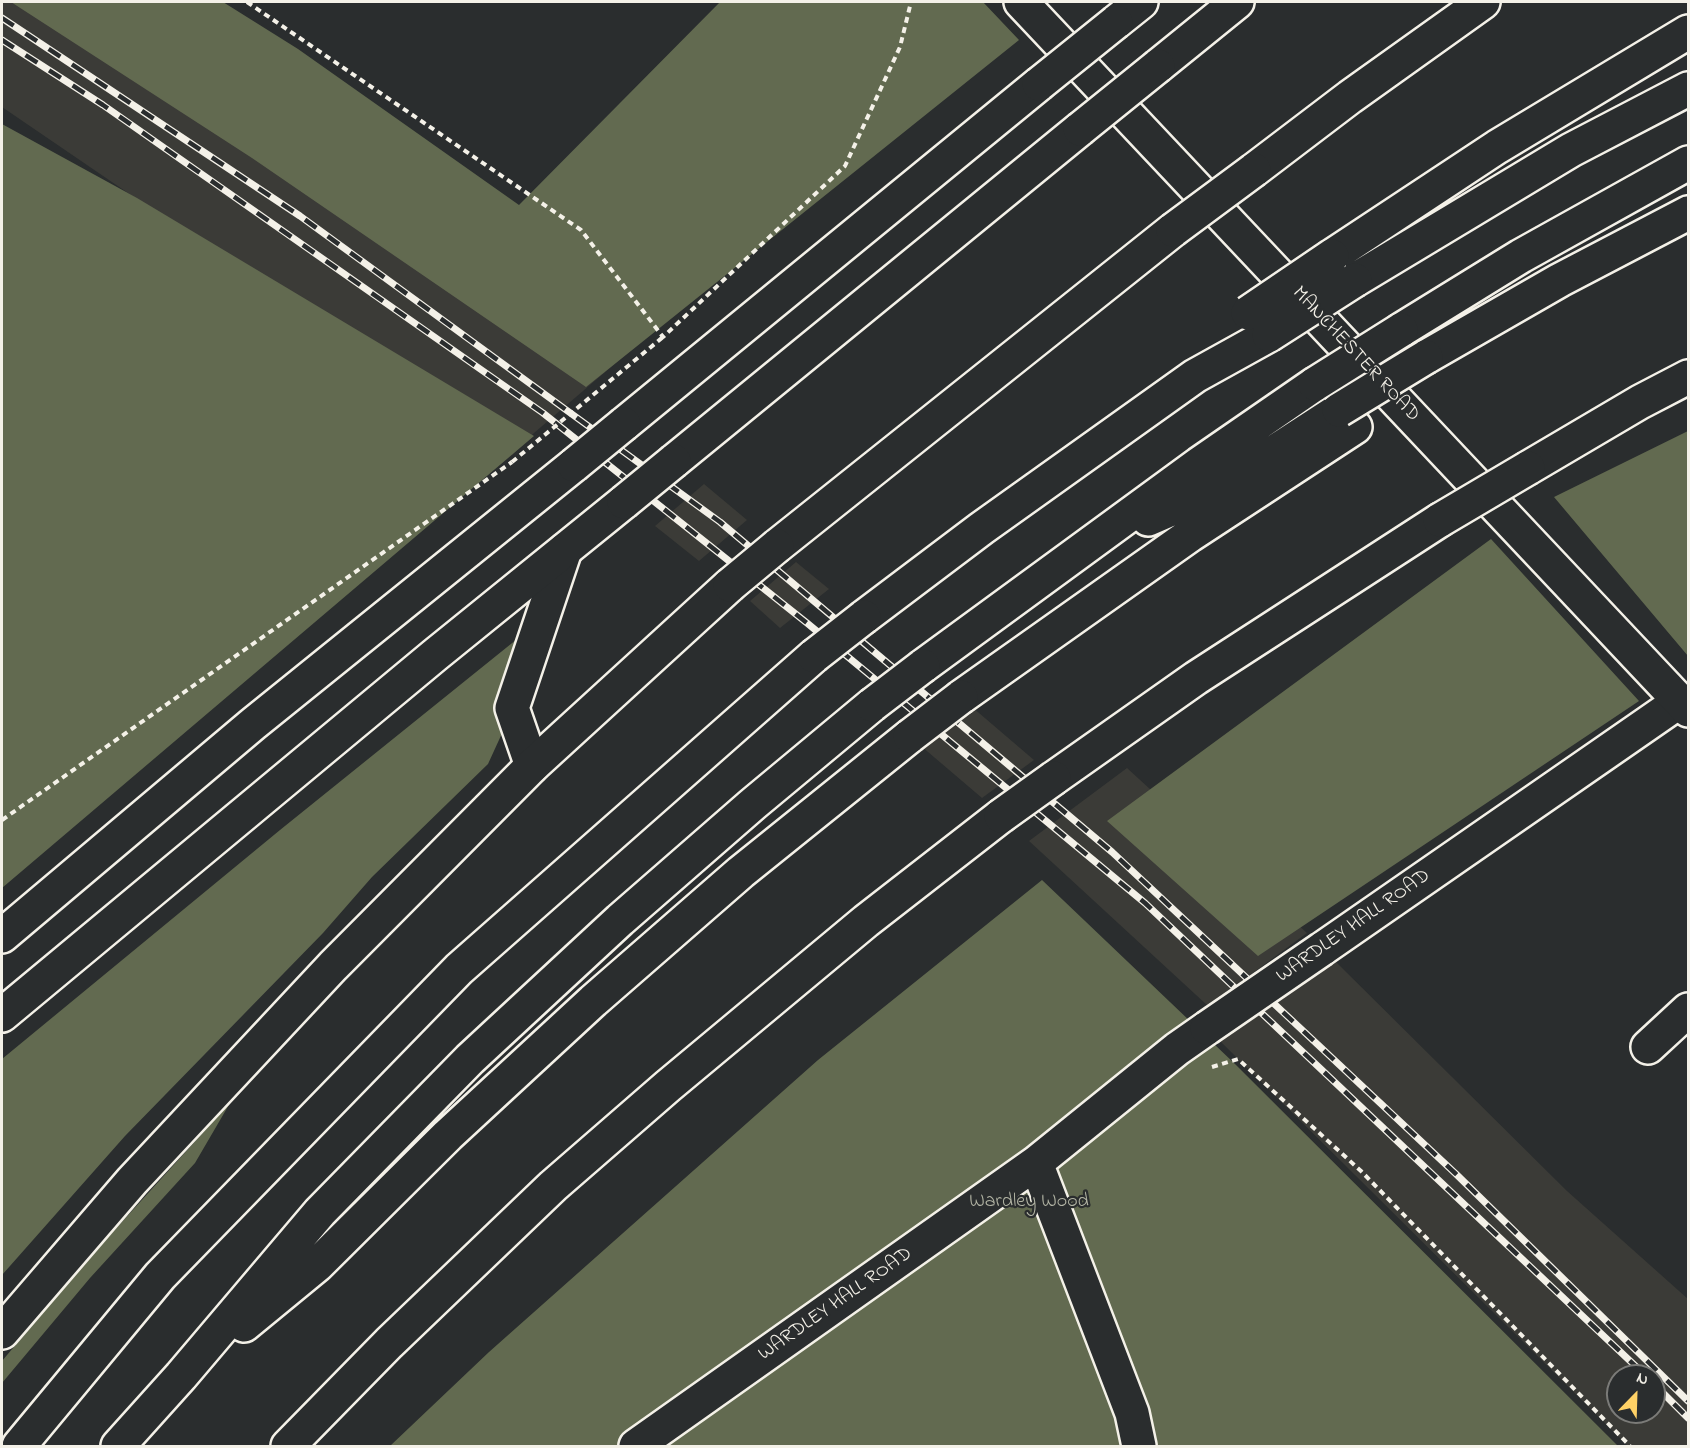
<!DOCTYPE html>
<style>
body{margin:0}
#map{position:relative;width:1690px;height:1448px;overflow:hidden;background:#2a2d2e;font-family:"Indie Flower",sans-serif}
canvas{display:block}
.frame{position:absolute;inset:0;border:3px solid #f4f1e8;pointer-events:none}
.north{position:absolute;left:1606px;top:1364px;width:60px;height:60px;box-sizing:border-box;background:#2a2d2e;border:2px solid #7b7b78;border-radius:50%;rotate:23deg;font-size:16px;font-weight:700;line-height:24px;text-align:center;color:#f4f1e8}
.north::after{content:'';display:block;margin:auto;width:21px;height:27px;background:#ffd166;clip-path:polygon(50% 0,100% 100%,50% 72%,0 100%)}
</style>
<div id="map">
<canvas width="1690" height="1448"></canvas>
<div class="frame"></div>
<div class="north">N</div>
</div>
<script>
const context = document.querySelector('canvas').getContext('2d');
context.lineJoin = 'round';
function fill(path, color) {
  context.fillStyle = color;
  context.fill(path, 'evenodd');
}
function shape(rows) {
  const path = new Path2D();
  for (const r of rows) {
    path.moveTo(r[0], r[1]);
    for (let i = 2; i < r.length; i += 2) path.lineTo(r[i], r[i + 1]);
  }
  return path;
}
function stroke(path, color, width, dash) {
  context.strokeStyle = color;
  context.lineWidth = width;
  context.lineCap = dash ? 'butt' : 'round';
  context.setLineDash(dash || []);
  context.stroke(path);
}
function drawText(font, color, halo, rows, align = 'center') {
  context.font = font + ' "Indie Flower",sans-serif';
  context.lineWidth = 4.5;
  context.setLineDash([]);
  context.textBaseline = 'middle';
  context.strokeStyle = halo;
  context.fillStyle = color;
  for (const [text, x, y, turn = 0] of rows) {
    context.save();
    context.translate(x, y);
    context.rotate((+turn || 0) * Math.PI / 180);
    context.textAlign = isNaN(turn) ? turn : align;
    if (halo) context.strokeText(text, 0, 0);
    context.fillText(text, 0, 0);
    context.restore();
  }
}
fill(shape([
 [2,2,86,2,618,361,534,433,512,455,2,107],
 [704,484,747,520,699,561,655,526],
 [796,562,829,589,780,628,750,601],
 [972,707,1034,760,982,798,921,746],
 [1127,768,1307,933,1208,1006,1029,841],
 [1336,962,1567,1191,1688,1299,1688,1446,1628,1446,1219,1040],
 [1618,1376,1654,1376,1654,1412,1618,1412]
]), '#3b3b37');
fill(shape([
 [11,2,223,2,298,49,519,205,720,2,983,2,1019,40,586,387,252,158],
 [2,124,137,198,534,436,2,888],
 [1688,431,1688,656,1554,497],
 [1491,539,1639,701,1258,956,1107,821],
 [527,631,504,729,488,764,372,877,323,933,125,1136,2,1275,2,1059,280,830],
 [1042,880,1235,1064,1618,1446,390,1446,489,1352,818,1060],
 [230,1103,195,1163,90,1278,2,1383,2,1361,81,1267]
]), '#626a50');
const minor = shape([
 [532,766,512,708,565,550],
 [1322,949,1680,701],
 [1648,1047,1688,1010],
 [1036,1163,1132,1413,1139,1446],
 [636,1446,1036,1163,1177,1049,1207,1028]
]);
const major = shape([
 [1021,2,1688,710]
]);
const highway = shape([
 [1116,22,1141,2],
 [1158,66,1237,2],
 [1254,170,1350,97,1483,2],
 [1332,256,1497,147,1688,32],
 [1355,280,1571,150,1688,89],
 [1401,330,1521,256,1688,163],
 [1426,357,1560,280,1688,213],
 [624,424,1039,84],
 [674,461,1080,129],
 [1528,468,1640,402,1688,377],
 [1148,519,1217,489,1339,410],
 [777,546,1173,230],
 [864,617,982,528,1195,376,1269,335],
 [923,666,1199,464,1315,384],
 [961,697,1190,535,1355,427],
 [1054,778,1196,678,1440,520],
 [2,936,253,724,574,465],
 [2,1015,435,655,624,502],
 [244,1325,317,1265,448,1135,593,1001,741,872,910,736],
 [2,1332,132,1181,333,966,532,766,730,585],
 [19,1446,160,1276,459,969,814,656],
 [118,1446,181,1376,320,1212,470,1059,620,920,753,804,872,705],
 [288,1446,389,1343,553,1186,668,1086,866,921,1001,816]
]);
stroke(minor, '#f4f1e8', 38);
stroke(major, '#f4f1e8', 38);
stroke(highway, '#f4f1e8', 38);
stroke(shape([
 [247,2,581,230,663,337,845,166,900,47,911,2],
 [2,820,512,462],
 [1212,1067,1238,1059,1361,1171,1630,1446]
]), '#f4f1e8', 4, [6, 4.5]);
stroke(minor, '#2a2d2e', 33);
stroke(major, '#2a2d2e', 33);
stroke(highway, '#2a2d2e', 33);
const rail = shape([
 [2,18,300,216,720,522,1112,852,1456,1174,1688,1401],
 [2,40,103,105,543,413,807,623,1145,903,1646,1376],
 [1654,1384,1688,1418]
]);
stroke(rail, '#f4f1e8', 7);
stroke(rail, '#2a2d2e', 4.5, [14]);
const minorBridge = shape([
 [1207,1028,1322,949]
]);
const highwayBridge = shape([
 [1039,84,1116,22],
 [1080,129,1158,66],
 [1173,230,1254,170],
 [1248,313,1332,256],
 [1269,335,1355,280],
 [1315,384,1401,330],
 [1339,410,1426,357],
 [574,465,624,424],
 [624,502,674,461],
 [1440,520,1528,468],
 [730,585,777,546],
 [814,656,864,617],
 [872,705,923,666],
 [910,736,961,697],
 [1001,816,1054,778]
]);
stroke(minorBridge, '#f4f1e8', 38, []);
stroke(highwayBridge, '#f4f1e8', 38, []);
stroke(shape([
 [512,462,663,337]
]), '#f4f1e8', 4, [6, 4.5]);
stroke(minorBridge, '#2a2d2e', 33);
stroke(highwayBridge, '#2a2d2e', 33);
drawText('20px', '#f4f1e8', '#2a2d2e', [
 ["MANCHESTER ROAD",1355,355,47],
 ["WARDLEY HALL ROAD",1354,927,-35],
 ["WARDLEY HALL ROAD",836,1305,-35]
]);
drawText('20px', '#b2b4a4', '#2a2d2e', [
 ["Wardley Wood",1029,1203]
]);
</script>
